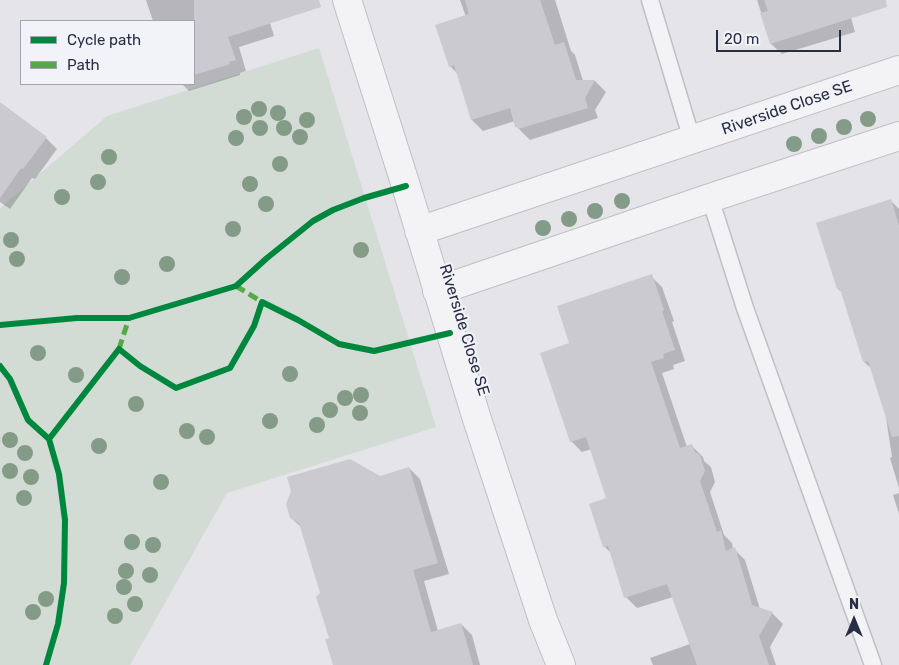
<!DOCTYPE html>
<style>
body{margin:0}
#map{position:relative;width:899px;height:665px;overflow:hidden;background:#e4e4e9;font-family:Rubik,sans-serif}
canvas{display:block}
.legend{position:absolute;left:20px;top:20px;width:175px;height:65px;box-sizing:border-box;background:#f2f3f8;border:1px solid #a2a4b0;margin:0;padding:6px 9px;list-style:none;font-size:15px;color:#292d44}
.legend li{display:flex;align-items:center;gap:10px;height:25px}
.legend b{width:25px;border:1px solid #a2a4b0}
.north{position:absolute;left:829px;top:595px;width:50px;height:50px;-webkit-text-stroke:4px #f2f3f8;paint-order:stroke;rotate:0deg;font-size:14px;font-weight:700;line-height:20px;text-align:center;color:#292d44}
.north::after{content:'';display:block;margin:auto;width:18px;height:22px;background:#292d44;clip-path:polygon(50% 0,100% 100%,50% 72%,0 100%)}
.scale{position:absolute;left:716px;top:30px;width:125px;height:22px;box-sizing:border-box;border:2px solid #292d44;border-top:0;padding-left:6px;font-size:15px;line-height:18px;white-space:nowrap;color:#292d44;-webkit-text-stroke:4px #f2f3f8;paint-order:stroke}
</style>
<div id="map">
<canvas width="899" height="665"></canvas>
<ul class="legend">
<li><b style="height:6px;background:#00873e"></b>Cycle path</li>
<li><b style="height:6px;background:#53ab47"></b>Path</li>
</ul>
<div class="north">N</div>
<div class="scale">20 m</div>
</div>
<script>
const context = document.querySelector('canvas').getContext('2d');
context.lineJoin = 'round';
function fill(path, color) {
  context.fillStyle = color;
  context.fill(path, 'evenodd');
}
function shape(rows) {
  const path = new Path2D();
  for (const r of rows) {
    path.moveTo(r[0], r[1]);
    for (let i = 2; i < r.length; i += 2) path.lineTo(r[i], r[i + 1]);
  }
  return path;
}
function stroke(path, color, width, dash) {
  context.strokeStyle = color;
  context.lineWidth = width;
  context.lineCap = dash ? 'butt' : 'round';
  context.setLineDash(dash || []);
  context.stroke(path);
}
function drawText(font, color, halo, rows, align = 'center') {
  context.font = font + ' Rubik,sans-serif';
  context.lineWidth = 4;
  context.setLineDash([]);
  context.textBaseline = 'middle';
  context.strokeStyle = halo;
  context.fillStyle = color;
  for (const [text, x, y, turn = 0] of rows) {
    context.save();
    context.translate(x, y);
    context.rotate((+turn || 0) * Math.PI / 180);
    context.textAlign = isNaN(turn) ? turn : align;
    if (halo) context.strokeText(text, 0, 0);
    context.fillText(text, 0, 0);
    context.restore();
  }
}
fill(shape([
 [319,48,436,427,227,493,130,665,0,665,0,208,107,116]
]), '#d2dcd4');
fill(shape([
 [146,0,263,0,274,36,239,47,246,71,240,73,240,75,189,91,182,84,194,84,194,21,153,21],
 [460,0,555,0,571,51,575,55,583,81,595,81,606,92,595,110,598,118,530,140,517,127,515,121,483,131,472,120,459,75,450,66,466,17],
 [757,0,867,0,850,14,855,32,782,54,771,44],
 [0,104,46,138,57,149,35,179,32,178,10,209,0,202],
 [891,201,899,209,899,488,890,458,892,457,885,411,872,369,864,362,843,293,838,289],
 [651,276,662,287,674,321,672,322,685,361,673,365,674,369,662,373,687,447,692,446,703,457,704,461,711,467,715,482,710,492,724,535,732,543,733,549,734,549,745,560,760,609,772,613,783,624,770,647,776,665,653,665,650,658,690,644,673,597,637,608,626,597,612,554,605,547,591,505,607,499,592,449,582,452,571,441,571,343],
 [409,468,420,479,449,574,424,581,438,631,461,624,472,635,480,665,334,665,322,593,302,528,291,518,380,477],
 [899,493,899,514,893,495]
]), '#0003');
fill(shape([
 [194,0,319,0,321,7,228,37,236,60,229,62,230,64,194,75],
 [465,0,540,0,555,45,564,42,576,80,595,80,585,98,588,108,518,129,517,127,515,127,510,108,471,120,454,65,449,67,435,25,469,14],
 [764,0,886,0,887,7,770,44,760,13,768,11],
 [0,102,47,137,23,169,21,168,0,198],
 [891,199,899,226,899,436,892,437,868,361,863,362,840,289,837,289,816,223],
 [652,274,664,310,662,311,675,350,663,354,664,358,651,362,680,448,692,444,695,452,700,455,705,471,700,481,717,532,721,530,726,551,735,547,745,580,752,605,773,612,759,636,769,665,697,665,667,584,624,598,608,546,603,547,589,504,606,498,586,437,570,442,540,353,569,343,557,306],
 [350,459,380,476,409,467,438,563,413,570,431,632,461,623,473,665,333,665,325,639,329,638,316,597,320,593,299,523,290,518,286,504,291,491,287,477]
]), '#cacad0');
const service = shape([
 [650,0,692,140],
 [710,198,745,308,873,665]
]);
const minor = shape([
 [347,0,406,186,476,416,543,620,561,665],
 [419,231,899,70],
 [437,291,710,198,899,136]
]);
stroke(service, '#bfc0c5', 19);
stroke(minor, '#bfc0c5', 30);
stroke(service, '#f3f3f6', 16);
stroke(minor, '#f3f3f6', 28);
stroke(shape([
 [236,286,262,302],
 [119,349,129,318]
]), '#53ab47', 5, [10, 5]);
stroke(shape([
 [0,325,77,318,129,318,236,286,267,258,313,221,333,210,364,198,406,186],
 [0,366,10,379,28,420,49,439],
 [46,665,58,624,64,583,65,520,59,474,49,439,119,349,140,366,176,388,230,368,254,326,262,302,298,320,339,344,374,351,450,333]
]), '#00873e', 6);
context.fillStyle = '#849b87';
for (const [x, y] of [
 [259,109],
 [278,113],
 [244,117],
 [868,119],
 [307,120],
 [844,127],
 [260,128],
 [284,128],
 [819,136],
 [300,137],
 [236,138],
 [794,144],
 [109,157],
 [280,164],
 [98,182],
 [250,184],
 [62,197],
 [622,201],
 [266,204],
 [595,211],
 [569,219],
 [543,228],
 [233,229],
 [11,240],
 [361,250],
 [17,259],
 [167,264],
 [122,277],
 [38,353],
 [290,374],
 [76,375],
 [361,395],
 [345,398],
 [136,404],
 [330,410],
 [360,413],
 [270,421],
 [317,425],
 [187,431],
 [207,437],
 [10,440],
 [99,446],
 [25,453],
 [10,471],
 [31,477],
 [161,482],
 [24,498],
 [132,542],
 [153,545],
 [126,571],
 [150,575],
 [124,587],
 [46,599],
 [135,604],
 [33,612],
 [115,616]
]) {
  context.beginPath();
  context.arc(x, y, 8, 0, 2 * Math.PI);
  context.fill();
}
drawText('16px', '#292d44', '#f2f3f8', [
 ["Riverside Close SE",787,108,-19],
 ["Riverside Close SE",464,330,73]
]);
</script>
